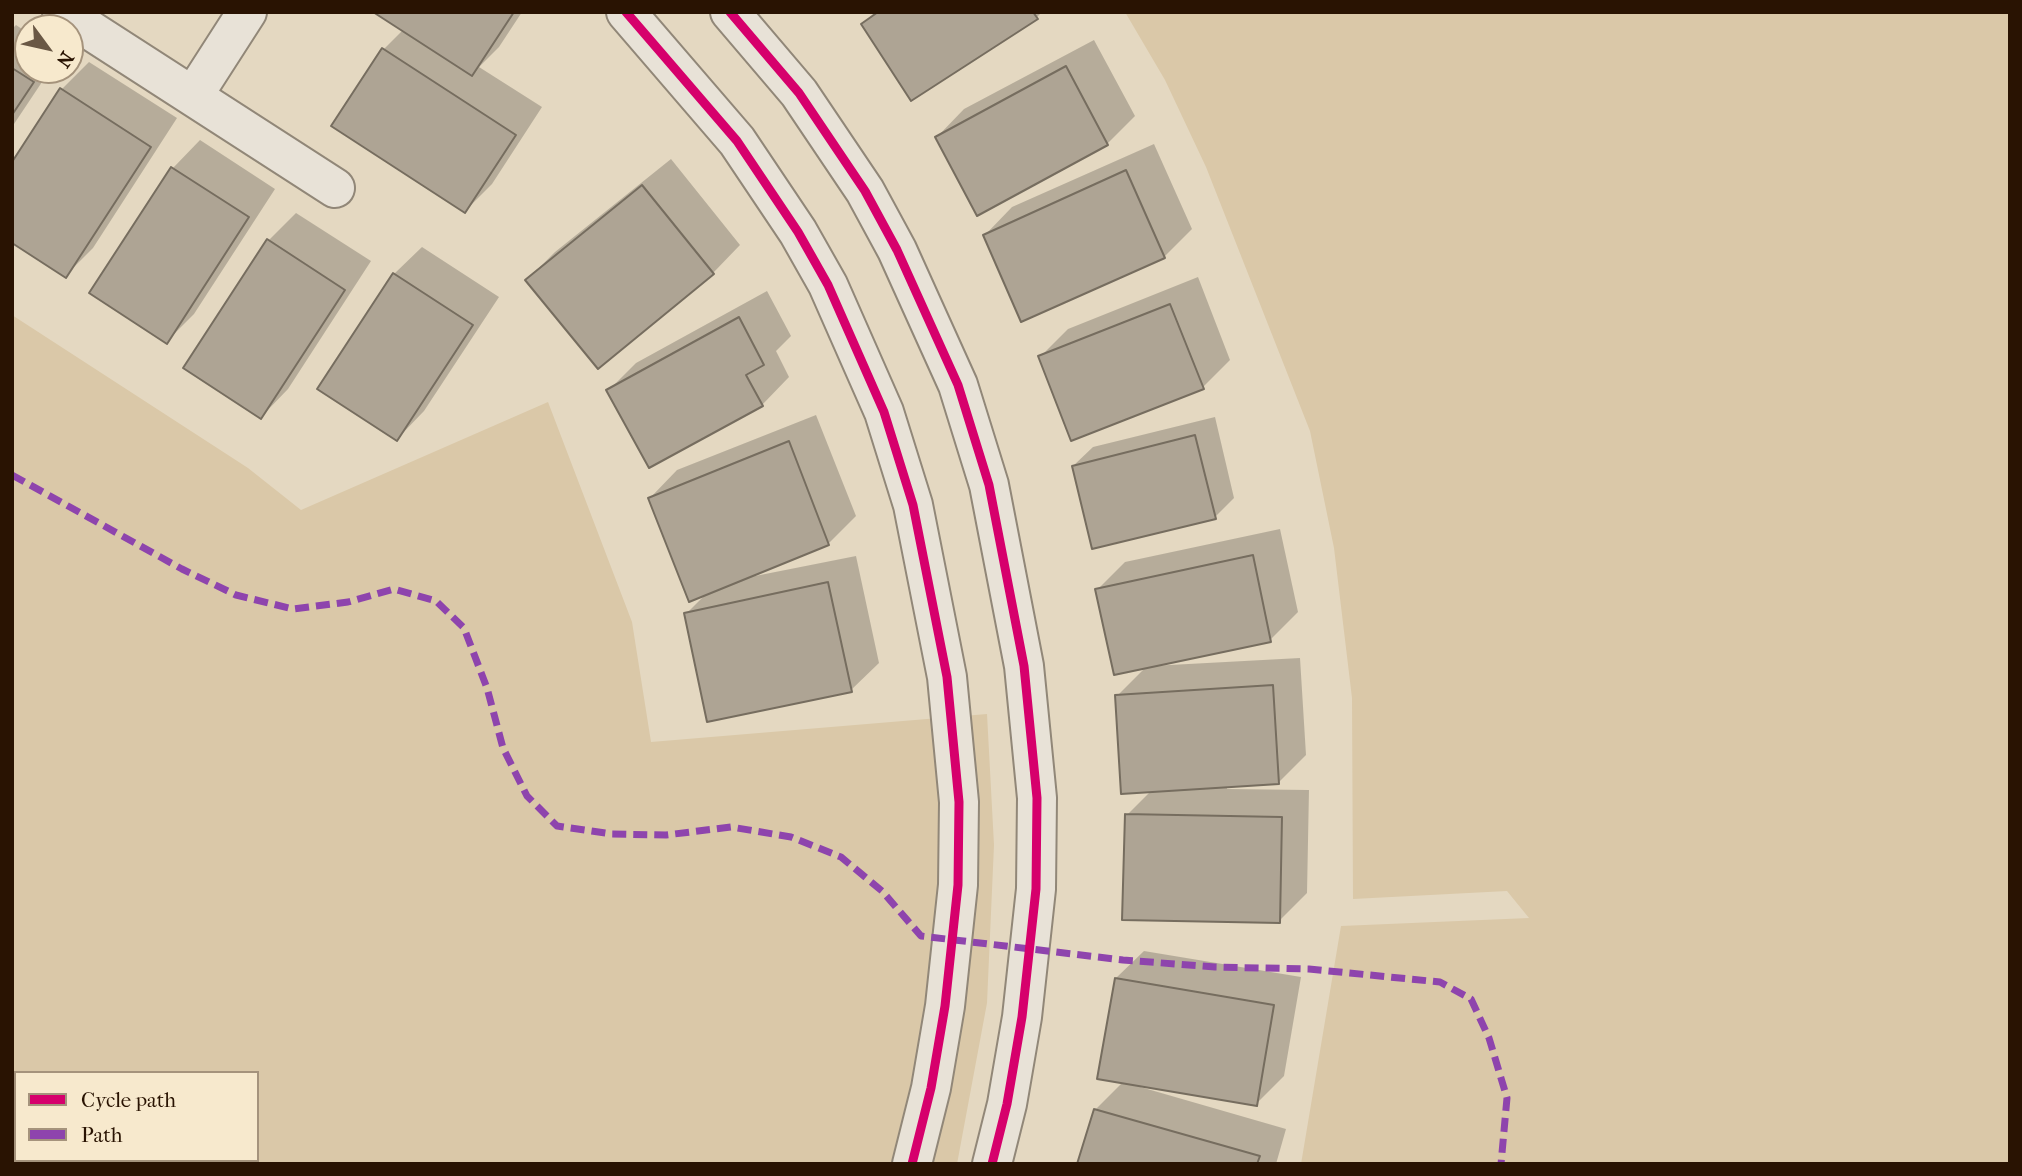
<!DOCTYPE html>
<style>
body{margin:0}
#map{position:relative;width:2022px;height:1176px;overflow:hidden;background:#e4d8c1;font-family:"IM FELL French Canon",serif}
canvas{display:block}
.frame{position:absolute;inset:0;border:14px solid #291302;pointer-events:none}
.legend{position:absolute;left:14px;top:1071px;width:245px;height:91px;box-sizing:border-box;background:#f7e9cd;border:2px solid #a5937c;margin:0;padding:9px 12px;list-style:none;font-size:21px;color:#291302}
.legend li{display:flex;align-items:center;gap:14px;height:35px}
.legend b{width:35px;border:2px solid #a5937c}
.north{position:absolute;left:14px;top:14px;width:70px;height:70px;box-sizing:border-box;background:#f7e9cd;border:2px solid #a5937c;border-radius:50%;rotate:123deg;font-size:19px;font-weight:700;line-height:28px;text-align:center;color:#291302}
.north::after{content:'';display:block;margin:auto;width:24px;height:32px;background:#6a5845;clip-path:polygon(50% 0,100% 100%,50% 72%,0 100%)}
</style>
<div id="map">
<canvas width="2022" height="1176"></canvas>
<div class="frame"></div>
<ul class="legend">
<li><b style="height:9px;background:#d6006c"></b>Cycle path</li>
<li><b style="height:9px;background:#8e44ad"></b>Path</li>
</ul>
<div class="north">N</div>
</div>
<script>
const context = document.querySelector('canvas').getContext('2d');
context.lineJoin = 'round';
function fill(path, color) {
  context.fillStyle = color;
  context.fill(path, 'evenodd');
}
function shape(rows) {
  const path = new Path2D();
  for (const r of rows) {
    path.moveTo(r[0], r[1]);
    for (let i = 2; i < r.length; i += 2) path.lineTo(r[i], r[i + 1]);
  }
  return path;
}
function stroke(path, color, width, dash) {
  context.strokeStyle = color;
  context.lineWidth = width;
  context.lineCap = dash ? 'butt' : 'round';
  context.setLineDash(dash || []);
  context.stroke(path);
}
fill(shape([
 [1125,12,2010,12,2010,1164,1301,1164,1341,926,1529,918,1507,891,1353,899,1352,698,1334,548,1310,431,1206,167,1165,80],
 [12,315,248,468,301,510,548,402,632,622,651,742,987,714,994,845,987,1003,957,1164,110,1164,104,1160,257,1160,257,1073,16,1073,16,1102,12,1100]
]), '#dac8a8');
fill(shape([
 [377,12,522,12,499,47,479,67,542,107,492,184,465,211,383,50,403,30],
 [875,12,1042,12,1037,17,863,24],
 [16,25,28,33,28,70,50,70,12,127,12,29],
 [1094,40,1135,116,1107,144,937,137,964,109],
 [89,62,177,118,93,248,65,276,12,165,62,89],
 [200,140,275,189,194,314,167,341,173,168],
 [1154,144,1192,229,1164,257,985,235,1012,207],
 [671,159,740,245,713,273,527,280,555,252],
 [296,213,371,261,288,389,261,417,269,240],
 [422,247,499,297,424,411,397,439,394,274],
 [1198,277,1230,360,1203,387,1040,357,1068,329],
 [767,291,791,336,776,351,789,377,762,405,608,391,636,363],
 [816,415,856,516,828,544,745,578,856,556,879,663,851,690,686,614,707,593,650,498,677,470],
 [1215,417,1234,498,1215,517,1073,466,1093,447],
 [1280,529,1298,612,1270,640,1151,666,1300,658,1306,755,1278,783,1227,786,1227,789,1309,790,1307,893,1279,921,1127,815,1151,791,1117,696,1146,667,1097,590,1125,562],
 [1144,951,1301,977,1284,1076,1256,1104,1138,1084,1137,1086,1286,1129,1276,1164,1079,1164,1095,1110,1123,1082,1116,978],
 [12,1118,16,1121,12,1135],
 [21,1160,99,1160,104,1164,18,1164]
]), '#0003');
const building = shape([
 [373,12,514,12,472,76,373,12],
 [878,12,1033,12,1038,19,911,101,861,24,878,12],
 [382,48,516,135,465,213,331,126,382,48],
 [1066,66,1108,145,977,216,935,137,1066,66],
 [12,68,34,82,12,115,12,68],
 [60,88,151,147,66,278,12,243,12,162,60,88],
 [171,167,249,217,167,344,89,293,171,167],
 [1126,170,1165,258,1021,322,983,235,1126,170],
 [642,185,714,274,598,369,525,280,642,185],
 [267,239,345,290,261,419,183,368,267,239],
 [393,273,473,325,397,441,317,389,393,273],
 [1170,304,1204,389,1071,441,1038,356,1170,304],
 [739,317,764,365,746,375,763,406,649,468,606,390,739,317],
 [1195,435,1216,519,1092,549,1072,466,1195,435],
 [789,441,829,545,689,602,648,498,789,441],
 [1253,555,1271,642,1114,675,1095,589,1253,555],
 [828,582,852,692,707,722,684,613,828,582],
 [1273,685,1279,784,1121,794,1115,695,1273,685],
 [1125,814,1282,817,1280,923,1122,920,1125,814],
 [1115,978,1274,1005,1257,1106,1097,1079,1115,978],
 [1094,1109,1260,1156,1257,1164,1077,1164,1094,1109]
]);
fill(building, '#aea494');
stroke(building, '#766d5f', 2);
const minor = shape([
 [62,12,335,188],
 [626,12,737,141,798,232,828,285,884,412,913,505,947,677,959,802,958,885,945,1006,931,1088,912,1164],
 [730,12,799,93,865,191,897,250,958,385,989,485,1024,666,1037,798,1036,889,1022,1017,1007,1104,992,1164],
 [193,96,247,12]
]);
stroke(minor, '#918778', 42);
stroke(minor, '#e8e2d7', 38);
stroke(shape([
 [12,475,182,569,236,595,293,609,348,602,394,589,436,601,464,628,487,688,503,748,527,796,557,826,612,834,666,835,731,827,791,837,841,857,882,891,921,936,1123,960,1215,967,1309,969,1440,982,1471,999,1489,1038,1507,1098,1501,1164]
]), '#8e44ad', 7, [14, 7]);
stroke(shape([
 [626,12,737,141,798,232,828,285,884,412,913,505,947,677,959,802,958,885,945,1006,931,1088,912,1164],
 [730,12,799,93,865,191,897,250,958,385,989,485,1024,666,1037,798,1036,889,1022,1017,1007,1104,992,1164]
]), '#d6006c', 9);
</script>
